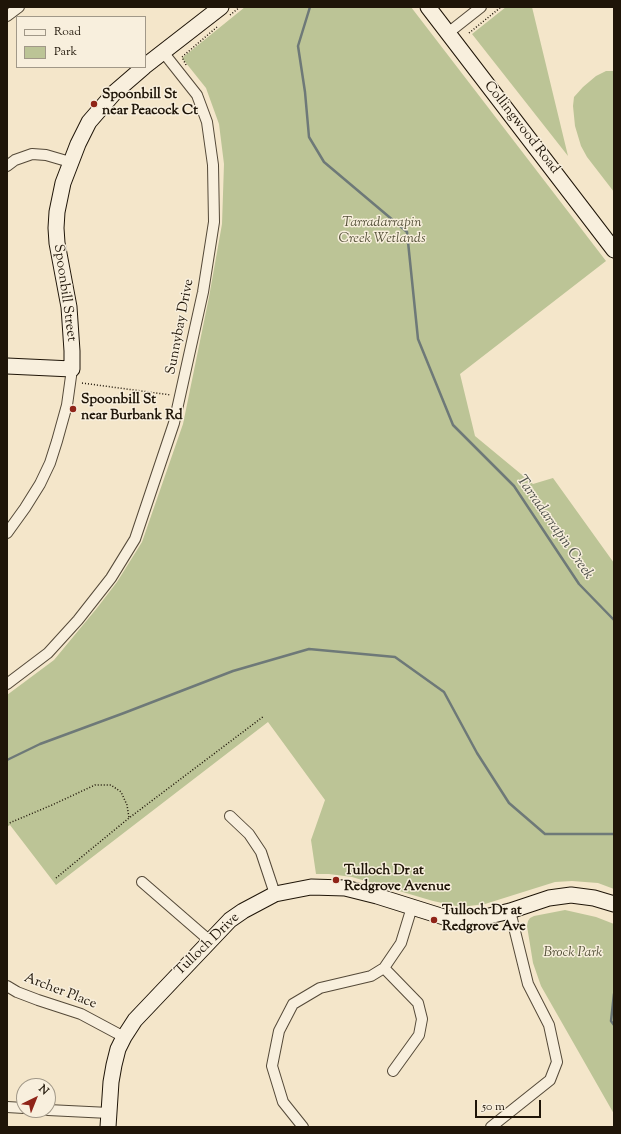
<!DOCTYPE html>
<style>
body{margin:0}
#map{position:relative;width:621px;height:1134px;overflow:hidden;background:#f4e6ca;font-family:"Sorts Mill Goudy",serif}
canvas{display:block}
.frame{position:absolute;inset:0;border:8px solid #1f1508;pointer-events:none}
.legend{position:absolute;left:16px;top:16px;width:130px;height:52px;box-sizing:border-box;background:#f8efdd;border:1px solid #a19888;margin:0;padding:5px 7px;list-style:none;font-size:12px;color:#1f1508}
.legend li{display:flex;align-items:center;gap:8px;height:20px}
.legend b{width:20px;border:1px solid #a19888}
.north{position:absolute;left:16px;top:1078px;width:40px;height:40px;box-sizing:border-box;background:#f8efdd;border:1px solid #a19888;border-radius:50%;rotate:43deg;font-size:11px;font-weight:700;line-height:16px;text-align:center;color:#1f1508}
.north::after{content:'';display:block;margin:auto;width:14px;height:18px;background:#8f2418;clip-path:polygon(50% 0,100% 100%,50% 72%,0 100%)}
.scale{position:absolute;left:475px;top:1100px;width:66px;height:18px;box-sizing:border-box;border:2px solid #1f1508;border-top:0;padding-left:5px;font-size:12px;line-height:14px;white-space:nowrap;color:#1f1508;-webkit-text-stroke:3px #f8efdd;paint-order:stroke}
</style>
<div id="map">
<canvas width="621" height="1134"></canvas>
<div class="frame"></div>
<ul class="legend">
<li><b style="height:5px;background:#f8efdd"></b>Road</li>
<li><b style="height:11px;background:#bcc496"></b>Park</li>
</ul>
<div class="north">N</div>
<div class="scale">50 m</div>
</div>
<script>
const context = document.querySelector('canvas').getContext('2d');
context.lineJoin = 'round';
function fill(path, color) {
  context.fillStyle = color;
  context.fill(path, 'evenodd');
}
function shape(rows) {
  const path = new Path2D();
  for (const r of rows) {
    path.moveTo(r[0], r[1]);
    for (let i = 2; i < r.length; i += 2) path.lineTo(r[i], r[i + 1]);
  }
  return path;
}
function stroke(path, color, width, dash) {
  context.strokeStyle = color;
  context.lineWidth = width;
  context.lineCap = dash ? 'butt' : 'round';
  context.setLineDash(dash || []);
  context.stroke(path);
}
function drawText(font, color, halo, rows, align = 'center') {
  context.font = font + ' "Sorts Mill Goudy",serif';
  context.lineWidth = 3;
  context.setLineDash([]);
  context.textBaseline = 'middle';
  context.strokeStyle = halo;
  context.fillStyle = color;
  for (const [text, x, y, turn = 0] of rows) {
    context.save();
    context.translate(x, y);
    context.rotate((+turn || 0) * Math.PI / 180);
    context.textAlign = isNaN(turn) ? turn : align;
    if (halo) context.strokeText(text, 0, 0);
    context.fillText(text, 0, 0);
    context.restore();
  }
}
fill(shape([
 [245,7,411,7,606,261,460,374,475,436,533,484,553,478,614,563,614,889,598,883,572,881,555,882,485,904,461,907,433,901,352,877,329,874,316,874,311,840,325,800,268,722,56,885,10,825,7,827,7,695,54,660,97,608,117,582,142,542,183,424,209,297,222,224,224,164,219,124,206,88,182,58],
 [506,7,532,7,568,156,472,34],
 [606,71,614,71,614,192,587,157,581,146,575,126,573,106,574,97,583,87,596,76],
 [565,910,596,917,614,924,614,1114,541,986,533,963,527,926,528,921,530,918,534,916]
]), '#bcc496');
stroke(shape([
 [310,7,298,46,305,92,309,137,324,162,407,232,418,339,453,425,514,486,579,584,614,620],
 [7,760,40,744,124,713,233,671,309,649,395,657,444,692,477,753,509,803,545,834,614,834],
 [614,994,611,1021,614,1025]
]), '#6e7978', 2.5);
const street = shape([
 [7,16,19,7],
 [448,33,481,7],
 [7,166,15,160,32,154,46,155,70,162],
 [7,533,25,508,40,484,50,463,57,441,67,405,72,369],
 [7,684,48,653,78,620,111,578,135,539,174,423,203,292,214,222,213,165,207,122,197,95,163,52],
 [230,816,249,834,261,852,275,894],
 [142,882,210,941],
 [384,968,418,1003,422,1019,419,1035,393,1071],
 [7,986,17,992,38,1000,81,1014,124,1037],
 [7,1107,24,1108],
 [48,1110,109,1113],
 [303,1127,283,1102,272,1066,279,1031,293,1004,320,988,371,976,384,968,401,943,412,907],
 [491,1127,550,1080,557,1062,549,1025,528,984,510,911]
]);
const secondary = shape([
 [428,7,614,250],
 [145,66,221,7],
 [7,366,72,369,72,351,69,307,57,243,56,228,57,212,63,183,78,144,89,122,115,92,144,67],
 [108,1127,111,1082,114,1065,118,1049,124,1037,135,1020,230,920,243,911,275,894,311,887,345,888,377,896,447,918,464,919,485,917,510,911,549,898,571,895,594,898,614,904]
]);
stroke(street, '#544938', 12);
stroke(secondary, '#1f1508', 17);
stroke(shape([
 [230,15,240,7],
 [469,33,501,7],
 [186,65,182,57,217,27],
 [82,383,171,395],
 [7,824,52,805,95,785,111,785,121,792,127,805,129,818],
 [56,878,129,818,264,716]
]), '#1f1508', 1.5, [1, 2]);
stroke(street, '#f8efdd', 10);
stroke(secondary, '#f8efdd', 15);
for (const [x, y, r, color] of [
 [94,104,4,"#8f2418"],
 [73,409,4,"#8f2418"],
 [336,880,4,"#8f2418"],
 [434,920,4,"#8f2418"]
]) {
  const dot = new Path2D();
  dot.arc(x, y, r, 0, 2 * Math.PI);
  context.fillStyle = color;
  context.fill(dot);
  stroke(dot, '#f8efdd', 1.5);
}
drawText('bold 14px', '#1f1508', '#f8efdd', [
 ["Spoonbill St",102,96],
 ["near Peacock Ct",102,112],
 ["Spoonbill St",81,401],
 ["near Burbank Rd",81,417],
 ["Tulloch Dr at",344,872],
 ["Redgrove Avenue",344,888],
 ["Tulloch Dr at",442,912],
 ["Redgrove Ave",442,928]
], 'left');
drawText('14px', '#1f1508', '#f8efdd', [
 ["Collingwood Road",521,128,52],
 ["Spoonbill Street",64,293,82],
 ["Sunnybay Drive",181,327,-79],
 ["Tulloch Drive",208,945,-44],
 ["Archer Place",60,992,21]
]);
drawText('italic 14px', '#56523a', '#f8efdd', [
 ["Tarradarrapin",382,224],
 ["Creek Wetlands",382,240],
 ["Brock Park",573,954]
]);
drawText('italic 15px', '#4d4f49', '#f8efdd', [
 ["Tarradarrapin Creek",554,528,55]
]);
</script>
